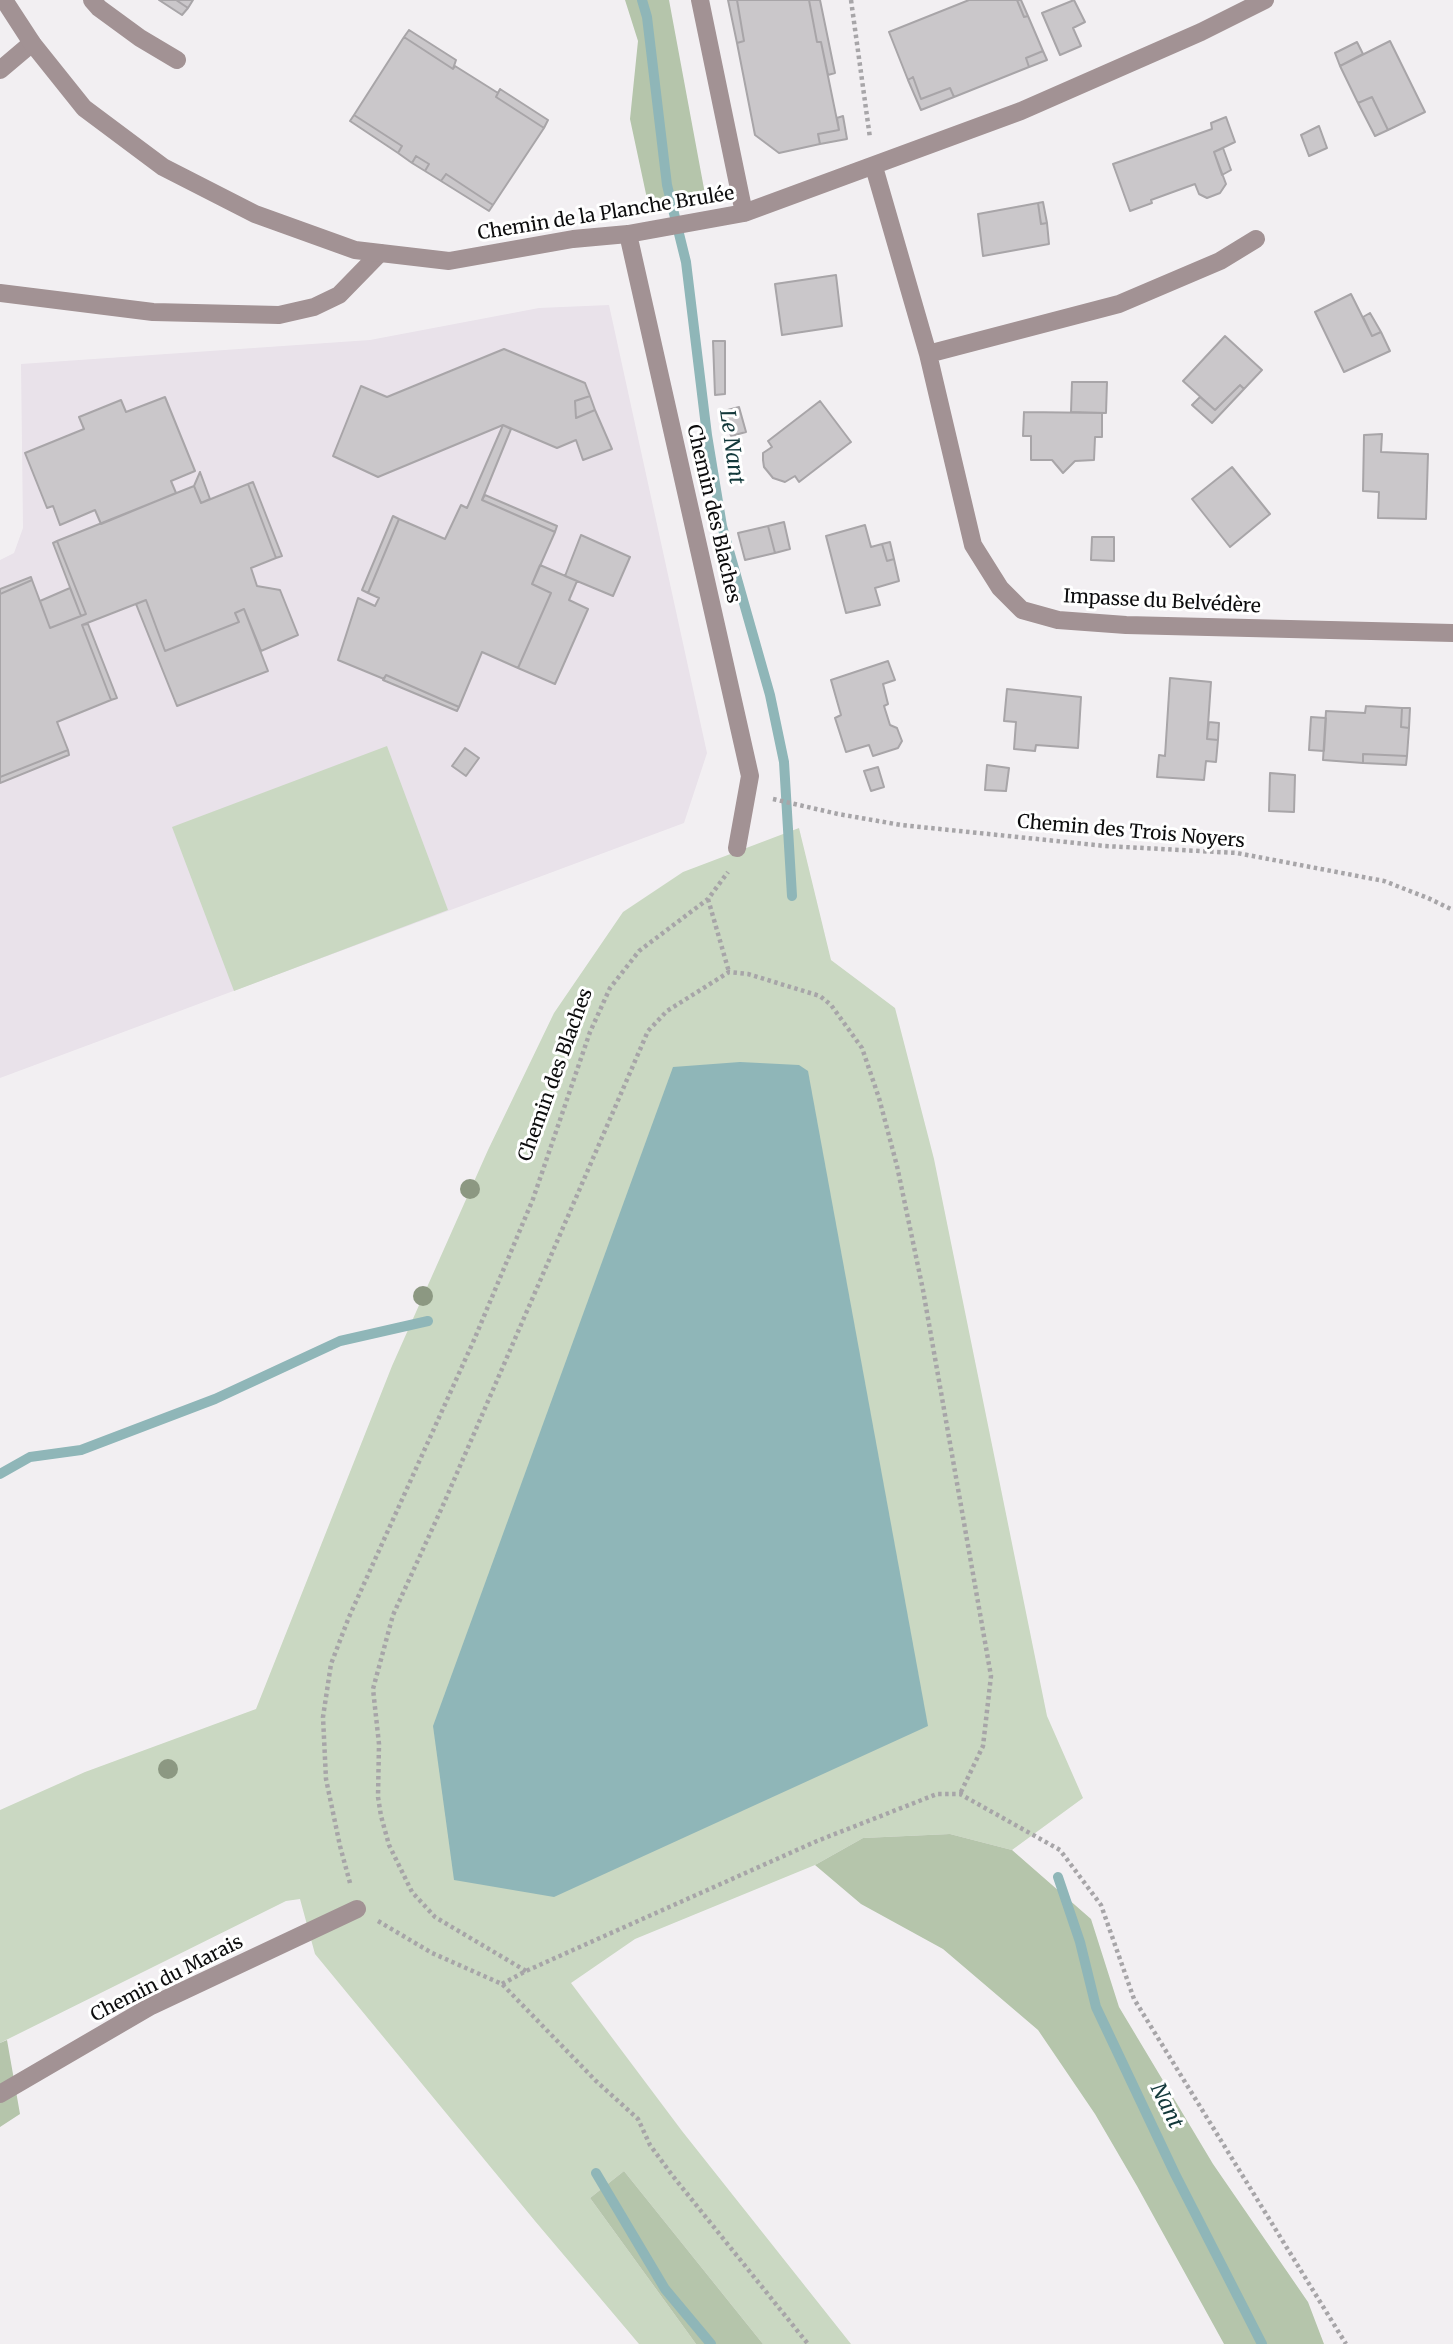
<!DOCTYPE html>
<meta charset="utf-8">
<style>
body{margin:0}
canvas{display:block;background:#f2eff2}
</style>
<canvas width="1453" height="2344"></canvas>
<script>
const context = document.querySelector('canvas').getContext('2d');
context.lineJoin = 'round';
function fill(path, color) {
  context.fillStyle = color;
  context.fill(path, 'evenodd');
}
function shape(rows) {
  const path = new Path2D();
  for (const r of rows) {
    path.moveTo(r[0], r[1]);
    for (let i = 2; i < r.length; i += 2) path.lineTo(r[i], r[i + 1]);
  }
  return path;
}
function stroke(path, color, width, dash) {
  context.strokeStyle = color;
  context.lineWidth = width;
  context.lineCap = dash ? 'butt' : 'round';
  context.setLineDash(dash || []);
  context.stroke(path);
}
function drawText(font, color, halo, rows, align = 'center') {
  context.font = font + ' Merriweather,serif';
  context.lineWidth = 6;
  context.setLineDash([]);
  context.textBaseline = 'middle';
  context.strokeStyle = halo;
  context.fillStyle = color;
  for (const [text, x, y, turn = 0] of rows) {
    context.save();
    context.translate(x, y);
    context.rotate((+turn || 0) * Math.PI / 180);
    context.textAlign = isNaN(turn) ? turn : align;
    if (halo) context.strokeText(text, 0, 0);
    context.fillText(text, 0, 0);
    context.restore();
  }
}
fill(shape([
 [609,305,707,753,684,823,0,1078,0,560,14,553,23,528,21,364,370,340,539,308]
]), '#e9e2ea');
fill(shape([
 [387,746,448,910,234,991,172,827],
 [799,828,831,960,895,1008,934,1159,1047,1716,1083,1798,1012,1850,950,1834,863,1838,815,1865,635,1939,571,1983,682,2131,851,2344,763,2344,624,2171,590,2198,696,2344,639,2344,535,2221,315,1954,300,1899,286,1901,0,2043,0,1810,85,1772,256,1709,392,1366,488,1150,554,1013,623,912,683,872]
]), '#cad8c2');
fill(shape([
 [625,0,669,0,705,194,700,205,649,208,630,119,638,41],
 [950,1834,1012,1850,1091,1919,1119,2007,1213,2164,1308,2302,1324,2344,1224,2344,1137,2186,1095,2114,1038,2030,943,1949,861,1904,815,1865,863,1838],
 [7,2040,20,2114,0,2127,0,2043],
 [624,2171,763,2344,696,2344,590,2198]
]), '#b5c5ab');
fill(shape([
 [740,1062,799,1065,808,1071,928,1726,554,1897,454,1880,433,1726,673,1067]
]), '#8fb6b8');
stroke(shape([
 [642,0,647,17,667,185,686,262,707,435,722,526,770,695,784,762,792,896],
 [0,1474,30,1457,81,1450,215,1399,340,1341,428,1321],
 [1058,1877,1080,1942,1096,2007,1175,2174,1262,2344],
 [596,2173,665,2289,711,2344]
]), '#8fb6b8', 10);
const building = shape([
 [159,0,176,0,188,8,182,15,159,0],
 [176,0,193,0,188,8,176,0],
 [728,0,737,0,744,41,737,43,728,0],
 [737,0,809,0,817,42,821,42,839,130,818,134,820,144,779,153,755,135,737,43,744,41,737,0],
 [809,0,820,0,835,73,828,75,821,42,817,42,809,0],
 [969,0,1017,0,1024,17,1028,16,1043,51,1026,58,1029,67,954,97,950,88,921,99,913,77,908,80,889,32,969,0],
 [1017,0,1021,0,1028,16,1024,17,1017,0],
 [1074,0,1085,22,1073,28,1081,46,1060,55,1042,13,1074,0],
 [409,30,456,60,453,69,404,37,409,30],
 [404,37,453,69,455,66,498,93,496,97,544,128,493,205,446,174,441,181,425,171,429,164,416,156,412,163,398,153,402,146,354,115,404,37],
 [1390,41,1425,112,1388,130,1372,97,1358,103,1340,66,1390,41],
 [1357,42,1363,54,1340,66,1335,53,1357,42],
 [1043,51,1047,60,1029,67,1026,58,1043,51],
 [913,77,921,99,950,88,954,97,921,110,908,80,913,77],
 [500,89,548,120,544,128,496,97,500,89],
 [1372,97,1388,130,1375,136,1358,103,1372,97],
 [354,115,402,146,398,153,350,121,354,115],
 [843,116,847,139,820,144,818,134,839,130,837,118,843,116],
 [1226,117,1235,142,1214,152,1226,184,1220,193,1207,198,1199,194,1195,184,1151,200,1152,203,1130,211,1113,164,1212,129,1211,123,1226,117],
 [1319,126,1327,148,1309,156,1301,135,1319,126],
 [1223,148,1231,170,1222,175,1214,152,1223,148],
 [416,156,429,164,425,171,412,163,416,156],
 [446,174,493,205,489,211,441,181,446,174],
 [1043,202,1047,223,1041,224,1038,203,1043,202],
 [1038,203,1041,224,1047,223,1049,244,983,256,978,214,1038,203],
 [836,275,842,326,782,335,775,284,836,275],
 [1351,294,1372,336,1381,332,1390,351,1344,372,1315,312,1351,294],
 [1370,313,1381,332,1372,336,1363,317,1370,313],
 [1225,336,1262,370,1244,389,1240,385,1215,410,1183,381,1225,336],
 [713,341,725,341,725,394,715,395,713,341],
 [504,349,585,383,590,396,575,401,576,418,595,410,612,449,583,460,576,440,557,448,503,425,378,477,333,456,361,386,387,397,504,349],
 [1072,382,1107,382,1106,413,1071,412,1072,382],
 [1240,385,1244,389,1212,423,1192,405,1200,397,1215,410,1240,385],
 [590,396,595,410,576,418,575,401,590,396],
 [165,397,195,471,171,481,176,493,101,524,95,510,60,525,53,506,47,508,25,453,84,429,79,417,121,400,126,412,165,397],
 [820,401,851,442,799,482,795,476,785,482,773,478,764,467,763,460,763,453,772,447,768,441,820,401],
 [739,407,746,432,731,436,724,411,739,407],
 [1024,412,1102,413,1102,437,1095,437,1094,460,1075,461,1063,473,1052,460,1031,460,1031,436,1023,436,1024,412],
 [503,425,511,429,482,500,555,532,532,584,551,593,518,668,482,652,459,707,386,675,384,679,338,660,358,598,375,606,379,598,368,593,399,519,445,539,461,505,467,508,503,425],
 [1382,434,1381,452,1428,454,1426,519,1378,518,1379,492,1363,491,1364,435,1382,434],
 [1232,467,1270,514,1230,547,1192,499,1232,467],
 [200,472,210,499,201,503,194,486,200,472],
 [253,482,282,556,276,558,248,484,253,482],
 [248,484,276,558,251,568,257,586,280,590,298,635,261,651,244,609,235,613,239,622,165,651,146,600,82,625,111,700,57,722,68,750,0,777,0,594,32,580,50,628,86,614,57,541,194,486,201,503,248,484],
 [485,495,557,526,555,532,482,500,485,495],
 [393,516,399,519,368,593,362,590,393,516],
 [784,522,790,549,775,553,768,526,784,522],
 [865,525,871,547,882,544,887,561,894,559,899,581,875,588,880,605,846,613,826,536,865,525],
 [768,526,775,553,745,560,738,533,768,526],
 [581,535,630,557,613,596,565,576,581,535],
 [1092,537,1114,537,1114,561,1091,560,1092,537],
 [57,541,86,614,81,616,53,543,57,541],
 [890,542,894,559,887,561,882,544,890,542],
 [540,565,577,581,569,600,588,609,555,684,518,668,551,593,532,584,540,565],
 [31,577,32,580,0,594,0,589,31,577],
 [70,588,81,616,50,628,40,601,70,588],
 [146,600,165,651,239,622,235,613,244,609,268,671,177,706,136,604,146,600],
 [88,624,117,698,111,700,82,625,88,624],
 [888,661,895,680,883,684,888,704,884,706,890,725,897,728,902,741,898,748,873,756,869,745,846,752,835,718,841,715,831,680,888,661],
 [386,675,459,707,457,711,383,680,386,675],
 [1170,678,1211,682,1207,739,1218,740,1216,762,1206,761,1204,780,1157,777,1159,755,1165,756,1170,678],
 [1007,689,1081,697,1078,748,1036,745,1035,751,1014,749,1016,722,1004,721,1007,689],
 [1366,706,1402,708,1401,727,1409,728,1407,756,1363,754,1363,763,1323,760,1326,711,1365,713,1366,706],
 [1402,708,1410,708,1409,728,1401,727,1402,708],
 [1311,717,1326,718,1324,751,1309,750,1311,717],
 [1209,722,1219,723,1218,740,1207,739,1209,722],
 [465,748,479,758,466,776,452,766,465,748],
 [68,750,69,755,0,783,0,777,68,750],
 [1363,754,1407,756,1406,765,1363,763,1363,754],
 [987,765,1009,768,1006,791,985,790,987,765],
 [878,767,884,787,871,791,864,771,878,767],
 [1270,773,1295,775,1294,812,1269,811,1270,773]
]);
fill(building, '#cac7ca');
stroke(building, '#a8a5a8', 2);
stroke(shape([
 [851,0,870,138],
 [773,799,838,814,901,825,1105,846,1237,853,1384,881,1428,898,1453,910],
 [708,899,729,972],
 [350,1883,340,1846,326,1779,323,1717,331,1664,349,1617,474,1340,533,1199,590,1032,610,988,639,951,708,899,728,872],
 [378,1921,432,1953,502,1984,596,2081,638,2119,650,2145,672,2175,808,2344],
 [526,1971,435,1917,412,1892,389,1845,381,1816,378,1797,379,1744,373,1689,393,1615,444,1503,648,1031,667,1011,729,972,748,974,820,996,831,1005,862,1048,879,1098,897,1166,923,1290,991,1676,983,1746,960,1794],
 [502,1984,526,1971,817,1841,937,1794,960,1794,1060,1850,1101,1905,1134,1999,1346,2344]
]), '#a7a5a8', 4.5, [3.5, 3.5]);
stroke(shape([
 [0,70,32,43],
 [0,293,153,312,279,315,314,307,339,295,380,253]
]), '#a29294', 18);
stroke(shape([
 [4,0,32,43,84,108,163,167,255,214,355,250,449,261,573,239,628,234,744,213,1021,111,1201,32,1265,0],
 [92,0,99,8,140,38,177,60],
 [700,0,744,213],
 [874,167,928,354,973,545,1000,588,1022,610,1058,620,1126,625,1453,633],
 [628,234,750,776,737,848],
 [928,354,1119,304,1220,261,1256,239],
 [0,2094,151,2006,357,1909]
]), '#a29294', 18);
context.fillStyle = '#8c9882';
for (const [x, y] of [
 [470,1189],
 [423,1296],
 [168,1769]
]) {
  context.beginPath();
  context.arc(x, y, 10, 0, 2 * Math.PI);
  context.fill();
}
drawText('19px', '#0c0c0d', '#fff', [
 ["Chemin de la Planche Brulée",606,214,-9],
 ["Chemin des Blaches",713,514,77],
 ["Impasse du Belvédère",1162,602,3],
 ["Chemin des Trois Noyers",1131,832,5],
 ["Chemin des Blaches",556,1075,-70],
 ["Chemin du Marais",167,1979,-27]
]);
drawText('italic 21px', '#12383a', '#fff', [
 ["Le Nant",731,447,82],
 ["Nant",1166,2106,64]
]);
</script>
